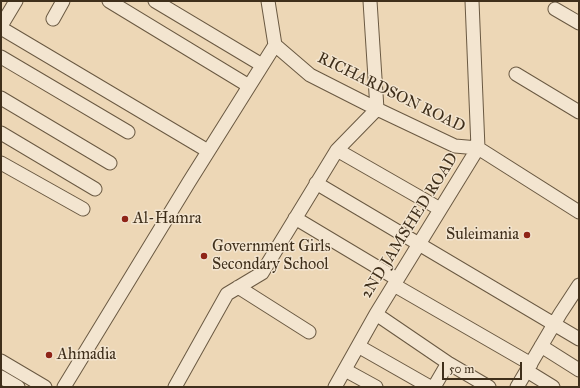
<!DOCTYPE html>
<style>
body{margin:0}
#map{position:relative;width:580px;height:388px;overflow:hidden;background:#edd7b6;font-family:"IM FELL Great Primer",serif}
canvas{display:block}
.frame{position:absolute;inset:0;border:2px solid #3f2f1b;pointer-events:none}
.scale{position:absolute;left:442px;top:362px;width:80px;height:18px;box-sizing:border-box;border:2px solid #3f2f1b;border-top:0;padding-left:5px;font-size:12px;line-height:14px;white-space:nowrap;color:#3f2f1b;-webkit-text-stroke:3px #f3e5d0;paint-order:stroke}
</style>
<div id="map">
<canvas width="580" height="388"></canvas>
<div class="frame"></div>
<div class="scale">50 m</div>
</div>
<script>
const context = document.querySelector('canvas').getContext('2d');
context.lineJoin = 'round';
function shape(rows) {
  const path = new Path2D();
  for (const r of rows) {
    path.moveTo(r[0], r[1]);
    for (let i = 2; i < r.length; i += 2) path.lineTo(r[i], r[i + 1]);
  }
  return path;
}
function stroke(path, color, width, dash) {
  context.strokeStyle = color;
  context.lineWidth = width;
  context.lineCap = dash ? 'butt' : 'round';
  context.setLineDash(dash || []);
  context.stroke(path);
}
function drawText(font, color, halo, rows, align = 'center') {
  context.font = font + ' "IM FELL Great Primer",serif';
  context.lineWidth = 3;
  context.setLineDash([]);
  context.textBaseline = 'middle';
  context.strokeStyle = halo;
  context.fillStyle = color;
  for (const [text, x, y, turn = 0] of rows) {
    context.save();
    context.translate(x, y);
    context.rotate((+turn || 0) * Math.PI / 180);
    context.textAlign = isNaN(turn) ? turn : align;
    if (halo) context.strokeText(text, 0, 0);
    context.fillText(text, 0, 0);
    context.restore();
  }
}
const minor = shape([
 [109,1,249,86],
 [155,1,262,65],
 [268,1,275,45],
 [555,9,579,23],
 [53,19,63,1],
 [1,26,16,1],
 [1,28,208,151],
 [275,45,310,75,377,109,455,146,478,148,579,212],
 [1,57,128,132],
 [516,74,579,112],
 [1,98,110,163],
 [1,133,95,189],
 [337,150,440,209],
 [1,163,83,209],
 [316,183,579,339],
 [295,218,397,279],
 [394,285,531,364],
 [238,287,309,332],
 [376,314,448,363,489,387],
 [358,346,430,387],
 [541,346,579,370],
 [1,361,45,387],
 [345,370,376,387],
 [527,371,553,387],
 [1,377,18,387],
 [64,387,189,182,275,45],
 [175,387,227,294,262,273,337,150,377,109,370,1],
 [335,387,376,314,478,148,472,1],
 [434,387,448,363],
 [517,387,560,314,579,285]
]);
stroke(minor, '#6a5942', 15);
stroke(minor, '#f3e5d0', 13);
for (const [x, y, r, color] of [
 [125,219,4,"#8f2418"],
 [527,235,4,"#8f2418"],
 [204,256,4,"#8f2418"],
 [49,355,4,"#8f2418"]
]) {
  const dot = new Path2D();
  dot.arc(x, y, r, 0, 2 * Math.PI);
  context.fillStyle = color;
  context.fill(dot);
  stroke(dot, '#f3e5d0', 1.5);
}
drawText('16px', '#3f2f1b', '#f3e5d0', [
 ["RICHARDSON ROAD",391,93,26],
 ["2ND JAMSHED ROAD",410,226,-58]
]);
drawText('16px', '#3f2f1b', '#f3e5d0', [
 ["Al-Hamra",133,219],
 ["Suleimania",519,235,"right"],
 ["Government Girls",212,247],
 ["Secondary School",212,265],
 ["Ahmadia",57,355]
], 'left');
</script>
